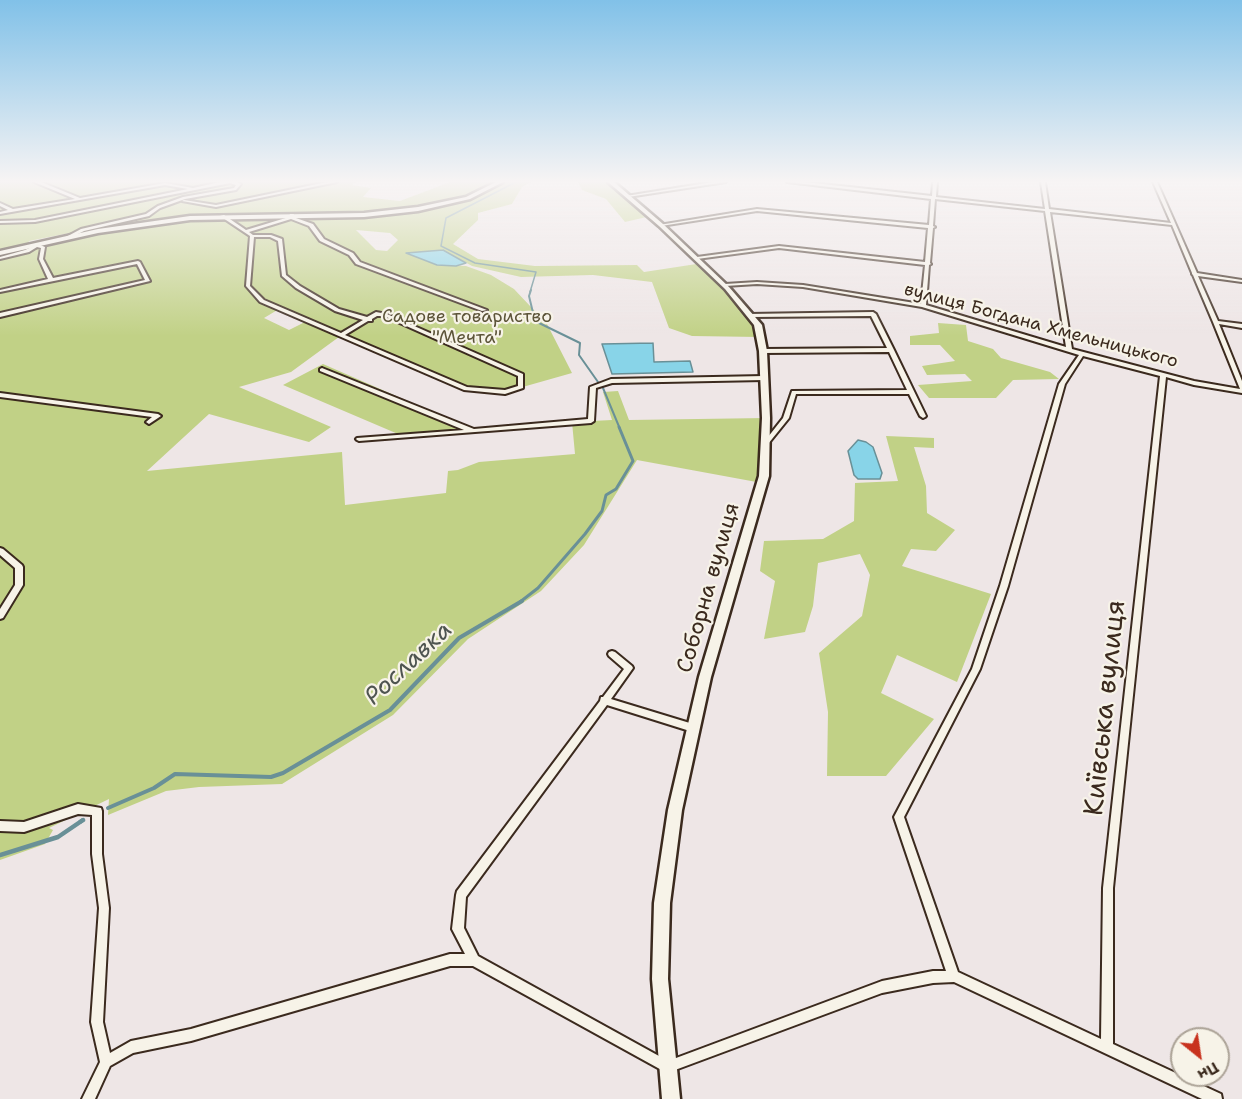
<!DOCTYPE html>
<meta charset="utf-8">
<style>
body{margin:0}
#map{position:relative;width:1242px;height:1099px;overflow:hidden;background:#eee6e6;font-family:"Shantell Sans",sans-serif}
canvas{display:block}
.north{position:absolute;left:1170px;top:1027px;width:60px;height:60px;box-sizing:border-box;background:#f7f3e8;border:2px solid #aca397;border-radius:50%;rotate:150deg;font-size:16px;font-weight:700;line-height:24px;text-align:center;color:#3b2a1e}
.north::after{content:'';display:block;margin:auto;width:21px;height:27px;background:#c8321e;clip-path:polygon(50% 0,100% 100%,50% 72%,0 100%)}
</style>
<div id="map">
<canvas width="1242" height="1099"></canvas>
<div class="north">Пн</div>
</div>
<script>
const context = document.querySelector('canvas').getContext('2d');
context.lineJoin = 'round';
function fill(path, color) {
  context.fillStyle = color;
  context.fill(path, 'evenodd');
}
function shape(rows) {
  const path = new Path2D();
  for (const r of rows) {
    path.moveTo(r[0], r[1]);
    for (let i = 2; i < r.length; i += 2) path.lineTo(r[i], r[i + 1]);
  }
  return path;
}
function stroke(path, color, width, dash) {
  context.strokeStyle = color;
  context.lineWidth = width;
  context.lineCap = dash ? 'butt' : 'round';
  context.setLineDash(dash || []);
  context.stroke(path);
}
function drawText(font, color, halo, rows, align = 'center') {
  context.font = font + ' "Shantell Sans",sans-serif';
  context.lineWidth = 4.5;
  context.setLineDash([]);
  context.textBaseline = 'middle';
  context.strokeStyle = halo;
  context.fillStyle = color;
  for (const [text, x, y, turn = 0] of rows) {
    context.save();
    context.translate(x, y);
    context.rotate((+turn || 0) * Math.PI / 180);
    context.textAlign = isNaN(turn) ? turn : align;
    if (halo) context.strokeText(text, 0, 0);
    context.fillText(text, 0, 0);
    context.restore();
  }
}
fill(shape([
 [0,182,356,182,352,185,371,188,363,197,400,201,450,182,531,182,522,187,512,204,478,213,478,220,453,244,478,259,535,266,637,265,644,272,703,263,751,315,760,337,692,336,669,328,652,282,593,275,521,277,472,266,443,250,407,253,437,265,466,266,491,275,514,289,547,324,572,373,505,392,466,389,343,334,291,372,239,387,331,427,309,442,209,414,147,471,342,452,345,505,446,493,448,471,458,470,479,462,575,454,572,422,612,420,603,392,618,391,629,420,766,418,762,483,637,460,584,545,541,591,468,639,393,715,282,784,199,787,166,791,108,815,109,799,49,828,53,830,45,844,0,860],
 [356,230,390,233,398,240,387,251,376,250],
 [80,231,68,241,27,250,29,241],
 [279,309,307,321,289,330,264,318],
 [578,182,610,182,651,216,625,222,606,199,582,190],
 [938,323,966,325,968,341,993,349,1001,358,1050,372,1059,379,1013,380,996,398,929,398,918,385,972,381,965,374,927,375,922,366,955,361,940,345,910,345,910,336,939,333],
 [323,364,474,430,398,434,283,385],
 [886,436,934,438,934,448,914,447,926,486,927,513,955,530,936,551,911,549,902,566,991,594,957,682,897,655,881,693,934,719,886,776,827,776,828,712,819,653,862,616,870,575,860,554,818,563,813,606,805,632,764,639,775,581,760,571,764,541,823,539,854,521,855,483,898,481]
]), '#c1d186');
const water = shape([
 [443,250,466,263,456,266,437,265,406,253,443,250],
 [653,343,654,362,690,361,693,372,612,374,602,344,653,343],
 [858,440,866,442,873,447,882,473,880,479,858,479,854,475,848,451,858,440]
]);
fill(water, '#88d4e8');
stroke(water, '#699097', 1.5);
stroke(shape([
 [516,182,446,218,441,246,475,263,536,272,530,292]
]), '#699097', 1.5);
stroke(shape([
 [531,290,529,296,535,321,580,343,579,355,598,382],
 [603,388,620,429]
]), '#699097', 2);
stroke(shape([
 [520,602,538,588,585,534,602,511,606,495,616,489,633,461,619,427]
]), '#699097', 3);
stroke(shape([
 [108,808,154,788,175,774,271,777,283,773,390,710,459,638,522,601],
 [80,822,83,820]
]), '#699097', 4);
stroke(shape([
 [0,855,58,837,83,820]
]), '#699097', 4.5);
const street = shape([
 [34,182,41,182,80,198,165,183,193,188,220,182,237,182,241,184,236,190,185,199,160,208,149,216,84,231,68,239,66,239,66,237,81,229,146,214,158,206,183,197,234,188,236,185,230,183,35,222,0,223,0,221,35,220,188,189,165,185,0,214,0,212,8,210,0,206,0,203,13,209,75,199,34,182],
 [327,182,337,182,216,207,182,201,184,200,216,205,327,182],
 [713,182,726,182,628,197,626,196,713,182],
 [787,182,804,182,932,196,933,182,937,182,936,197,1045,209,1041,182,1045,182,1049,209,1171,223,1153,182,1157,182,1197,273,1242,280,1242,282,1198,276,1218,321,1242,324,1242,328,1219,324,1242,381,1242,393,1194,385,1166,377,1113,888,1113,1044,1221,1094,1222,1099,1202,1099,954,982,933,983,882,993,667,1073,473,966,450,966,191,1041,133,1053,110,1066,95,1099,82,1099,100,1062,91,1022,99,908,92,854,92,815,78,814,24,832,0,831,0,821,24,822,78,804,101,808,102,811,102,854,109,908,103,1022,110,1053,131,1041,191,1029,450,954,465,954,452,929,456,895,457,891,600,701,601,697,603,697,624,669,609,656,608,654,609,652,612,651,615,652,632,666,633,668,611,699,693,724,696,725,698,728,696,731,693,732,607,705,466,897,464,928,478,956,668,1061,882,981,933,971,946,971,894,817,972,669,1000,586,1059,384,1079,355,922,307,803,287,757,284,725,286,723,285,725,284,757,282,803,285,921,304,925,265,779,248,697,259,695,258,697,257,779,246,925,262,928,228,757,211,661,226,659,225,757,209,929,225,931,199,787,182],
 [935,199,1045,211,1066,347,926,305,929,265,931,264,930,263,933,228,935,227,933,226,935,199],
 [1050,212,1172,225,1192,273,1192,274,1193,275,1213,322,1240,389,1194,381,1072,349,1050,212],
 [1083,356,1160,376,1103,888,1101,1039,958,972,904,817,980,669,1008,586,1065,384,1083,356],
 [290,214,294,214,293,217,313,224,324,239,353,253,360,262,487,310,482,311,356,264,349,255,320,241,309,226,291,219,249,232,253,235,271,235,282,239,286,275,300,286,339,309,367,317,376,312,387,314,523,374,523,388,505,394,464,390,260,302,246,286,250,236,220,216,224,215,246,230,289,217,290,214],
 [254,237,270,237,278,241,282,276,296,288,335,311,363,320,341,333,264,300,250,286,254,237],
 [377,316,384,316,518,376,518,386,505,390,467,387,345,335,368,321,372,321,372,319,377,316],
 [38,244,45,247,43,259,53,278,138,261,140,262,150,281,0,317,0,313,145,280,137,264,0,292,0,290,48,279,39,259,41,248,37,247,29,252,0,259,0,257,25,250,38,244],
 [873,312,876,314,894,350,926,416,925,417,923,418,920,416,909,394,796,394,789,418,768,444,764,444,763,443,764,442,783,418,792,391,907,390,889,352,763,353,760,351,763,349,887,348,871,316,751,317,748,315,749,314,873,312],
 [322,368,474,429,588,419,590,387,611,379,764,376,767,378,764,380,612,383,596,388,594,421,591,423,359,441,357,440,356,439,357,438,464,430,320,371,320,369,322,368],
 [0,393,158,414,161,416,149,424,146,422,152,417,0,397,0,393],
 [0,548,3,549,22,565,23,567,23,585,3,618,0,619,0,609,15,585,15,568,0,555,0,548]
]);
const secondary = shape([
 [496,182,503,182,470,199,418,211,364,217,190,220,98,233,0,255,0,251,98,229,190,216,364,213,418,207,466,197,496,182],
 [608,182,614,182,663,224,729,287,762,325,767,351,770,418,769,476,711,677,682,810,670,903,668,979,680,1099,662,1099,652,979,654,903,668,810,699,677,759,476,762,418,759,351,754,325,725,289,659,226,608,182]
]);
stroke(street, '#3b2a1e', 4);
stroke(secondary, '#3b2a1e', 5);
fill(street, '#f7f3e8');
fill(secondary, '#f7f3e8');
const sky = context.createLinearGradient(0, 0, 0, 336);
sky.addColorStop(0, '#81c1e8');
sky.addColorStop(0.54, '#f7f4f4');
sky.addColorStop(1, '#f7f4f400');
context.fillStyle = sky;
context.fillRect(0, 0, 1242, 336);
drawText('18px', '#5c5438', '#f7f3e8', [
 ["Садове товариство",467,317],
 ["\"Мечта\"",467,338]
]);
drawText('18px', '#3b2a1e', '#f7f3e8', [
 ["вулиця Богдана Хмельницького",1041,326,15]
]);
drawText('22px', '#3b2a1e', '#f7f3e8', [
 ["Соборна вулиця",709,588,-74]
]);
drawText('italic 24px', '#4e5450', '#f7f3e8', [
 ["Рославка",409,664,-43]
]);
drawText('27px', '#3b2a1e', '#f7f3e8', [
 ["Київська вулиця",1106,708,-84]
]);
</script>
